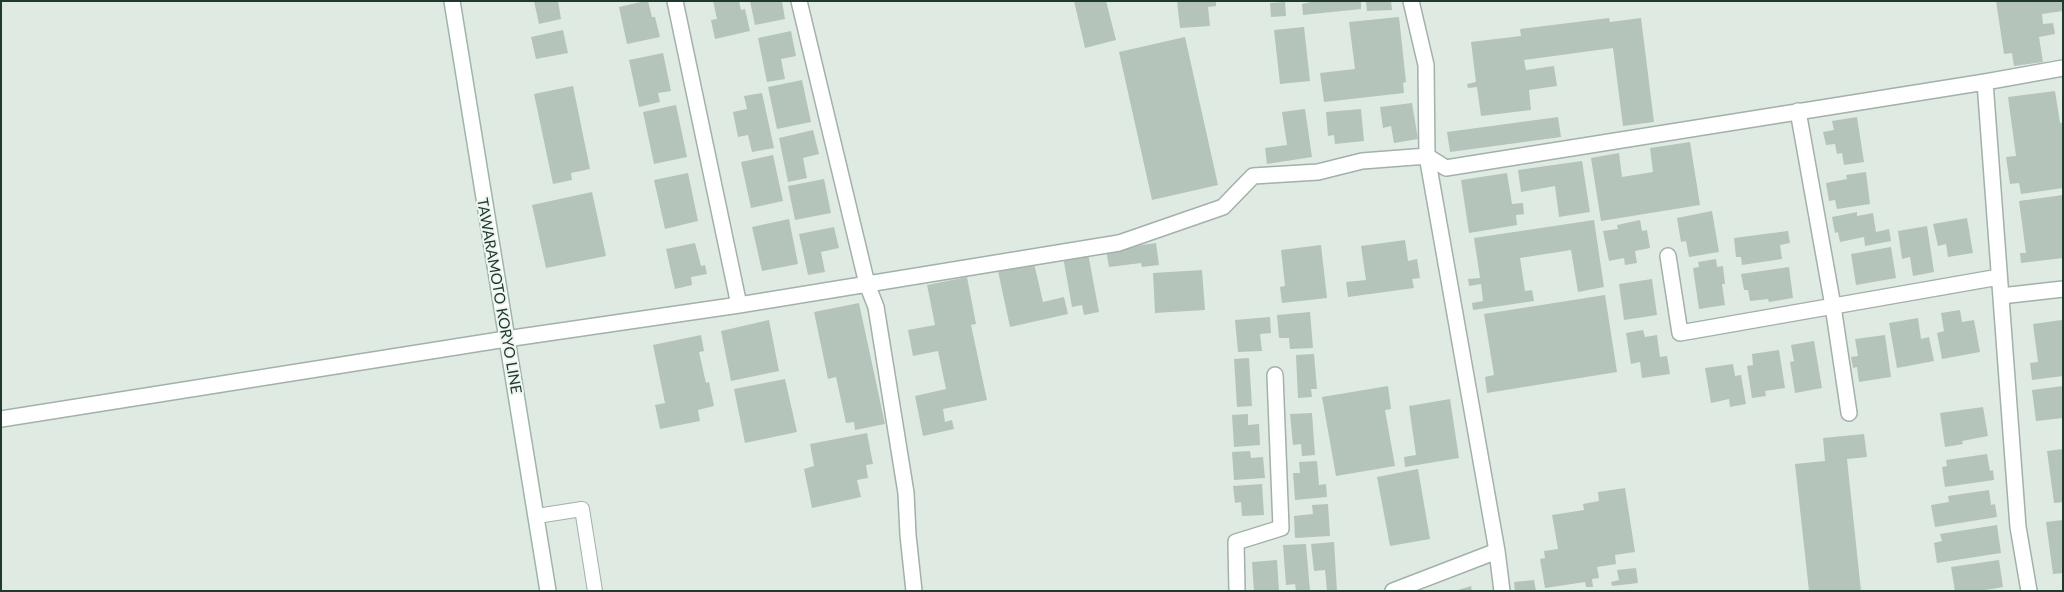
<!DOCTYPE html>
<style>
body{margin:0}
#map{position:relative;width:2064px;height:592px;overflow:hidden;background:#dfeae3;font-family:Lato,sans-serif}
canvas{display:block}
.frame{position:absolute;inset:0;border:2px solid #20392e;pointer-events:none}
</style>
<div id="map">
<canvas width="2064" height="592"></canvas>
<div class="frame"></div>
</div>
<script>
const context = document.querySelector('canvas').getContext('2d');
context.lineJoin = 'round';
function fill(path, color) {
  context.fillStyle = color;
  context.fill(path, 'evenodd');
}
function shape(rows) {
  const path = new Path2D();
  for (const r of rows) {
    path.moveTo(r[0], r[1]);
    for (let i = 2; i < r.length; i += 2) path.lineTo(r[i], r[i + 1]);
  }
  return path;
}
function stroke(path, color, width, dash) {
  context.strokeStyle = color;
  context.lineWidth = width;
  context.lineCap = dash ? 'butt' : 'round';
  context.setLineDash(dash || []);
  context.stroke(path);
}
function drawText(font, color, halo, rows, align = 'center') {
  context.font = font + ' Lato,sans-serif';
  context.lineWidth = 4;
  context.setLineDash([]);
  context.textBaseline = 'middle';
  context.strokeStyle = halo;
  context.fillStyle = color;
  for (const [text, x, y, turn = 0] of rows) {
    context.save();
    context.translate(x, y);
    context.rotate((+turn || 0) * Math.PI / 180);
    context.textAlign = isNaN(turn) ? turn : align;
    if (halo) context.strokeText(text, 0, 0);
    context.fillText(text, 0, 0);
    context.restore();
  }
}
fill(shape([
 [534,1,558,1,561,19,539,24],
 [645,1,648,1,652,17,655,17,660,37,627,44,619,7],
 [713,1,739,1,741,10,745,9,750,31,715,39,711,20,717,19],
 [750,1,782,1,785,19,755,25],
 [1074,1,1106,1,1116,40,1085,48],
 [1177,1,1216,1,1216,6,1208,7,1210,26,1180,28],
 [1315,1,1361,1,1361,9,1303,15,1302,4],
 [1366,1,1391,1,1392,10,1367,11],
 [1996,1,2063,1,2063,11,2042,14,2043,24,2053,23,2055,34,2039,37,2043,62,2014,66,2012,53,2004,54],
 [1285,2,1286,16,1271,17,1270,3],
 [1399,17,1406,82,1403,83,1404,93,1324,102,1320,73,1355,69,1349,22],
 [1609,18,1610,22,1641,18,1654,122,1623,126,1613,48,1524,60,1526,70,1554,66,1557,86,1529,90,1531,110,1481,116,1477,87,1468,88,1467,84,1476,82,1471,42,1521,36,1520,29],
 [1304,27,1310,81,1280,84,1274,30],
 [563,30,568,53,536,59,531,37],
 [791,31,796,56,781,59,785,79,767,82,758,38],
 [1185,37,1218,185,1152,200,1119,52],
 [663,53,671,91,658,93,660,102,639,107,629,60],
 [802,80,811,122,777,129,768,87],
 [573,86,590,169,571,173,572,180,553,184,534,94],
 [2055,91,2060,123,2063,123,2063,188,2021,194,2019,183,2010,184,2006,157,2016,156,2008,97],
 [762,93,774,148,752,152,748,135,738,137,733,112,747,109,744,96],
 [1412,103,1418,139,1394,143,1391,126,1383,128,1380,107],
 [676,105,687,157,654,164,643,112],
 [1305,109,1312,157,1267,164,1265,148,1287,145,1282,112],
 [1361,109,1364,141,1335,144,1334,135,1328,136,1326,112],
 [1558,117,1561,137,1450,152,1447,132],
 [1857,117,1864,162,1844,165,1842,153,1837,154,1835,144,1826,145,1823,132,1834,130,1832,121],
 [813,130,819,154,803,158,807,178,788,182,779,138],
 [1690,142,1700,205,1601,221,1591,158,1619,153,1622,177,1653,172,1650,148],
 [773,155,783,201,751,208,741,162],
 [1582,161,1590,212,1559,217,1555,186,1521,192,1518,170],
 [1866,172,1870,204,1837,209,1835,200,1829,201,1826,183,1847,179,1846,175],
 [688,173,698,221,665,229,654,180],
 [1507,173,1512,204,1523,203,1524,214,1516,215,1517,225,1469,233,1461,180],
 [824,179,831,213,795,220,788,186],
 [592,192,606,256,546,268,532,205],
 [2063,195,2063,258,2021,263,2020,253,2026,253,2019,201],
 [1712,211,1719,252,1689,257,1686,241,1681,242,1677,218],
 [1857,212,1857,216,1873,213,1876,232,1889,229,1891,241,1865,246,1864,237,1840,242,1838,232,1835,233,1832,217],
 [1967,218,1973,253,1948,257,1946,244,1938,246,1933,224],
 [789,219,798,264,762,271,752,227],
 [1594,220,1604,287,1578,292,1571,250,1520,258,1525,291,1532,290,1534,301,1473,310,1472,303,1483,301,1481,284,1469,286,1468,279,1480,278,1474,238],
 [1640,220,1642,231,1647,230,1650,248,1635,251,1637,263,1625,265,1624,258,1609,261,1603,231,1618,229,1617,225],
 [1927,226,1934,272,1913,276,1910,257,1902,259,1898,231],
 [834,227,839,248,821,252,825,272,808,275,799,234],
 [1788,231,1790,243,1780,245,1782,259,1742,265,1741,257,1736,257,1734,238],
 [1405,240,1408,261,1417,259,1420,278,1412,279,1414,288,1348,297,1346,282,1366,280,1361,246],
 [695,243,701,266,705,265,707,274,691,277,692,285,675,289,666,249],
 [1156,243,1159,265,1142,267,1141,263,1109,267,1106,250],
 [1321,245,1327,298,1282,303,1280,287,1285,286,1281,250],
 [1891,247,1896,278,1856,285,1851,254],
 [1088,253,1099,312,1084,315,1082,305,1072,307,1063,257],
 [1716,259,1717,267,1723,266,1725,284,1722,284,1725,305,1699,309,1693,268,1699,267,1698,262],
 [1034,263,1043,302,1064,297,1068,314,1010,327,998,271],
 [1789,267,1793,298,1769,302,1768,299,1750,301,1748,290,1744,290,1741,274],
 [1202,270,1205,310,1155,313,1153,273],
 [967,277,976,324,971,325,987,400,943,409,945,422,952,420,954,429,923,436,915,396,946,389,938,351,913,356,908,330,935,325,927,285],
 [1652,279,1657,315,1624,320,1619,284],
 [1605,295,1617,372,1487,393,1485,377,1494,375,1484,314],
 [859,303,885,424,855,430,854,422,846,423,836,377,828,379,814,312],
 [1960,310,1962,322,1974,320,1980,352,1942,359,1937,333,1944,331,1941,313],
 [1310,312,1313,348,1290,349,1289,338,1279,338,1277,315],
 [1270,317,1271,333,1260,334,1262,351,1238,352,1235,320],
 [1918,318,1921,339,1929,337,1934,361,1897,368,1889,323],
 [769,320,779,371,731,381,721,331],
 [2062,320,2063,376,2032,380,2030,363,2038,362,2033,324],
 [1643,330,1645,337,1657,335,1660,357,1667,356,1670,374,1642,378,1640,362,1631,364,1626,333],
 [701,335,704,351,699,352,706,383,709,382,714,406,698,410,700,421,660,429,655,405,665,403,653,345],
 [1885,335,1891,377,1859,382,1857,367,1853,368,1851,357,1858,356,1855,339],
 [1814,341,1822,388,1795,393,1790,362,1794,361,1791,345],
 [1779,350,1785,388,1765,391,1766,396,1752,398,1747,366,1753,365,1752,354],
 [1314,354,1317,389,1311,389,1312,397,1298,398,1296,355],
 [1249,358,1252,406,1237,407,1234,359],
 [1733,364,1735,376,1741,375,1746,404,1730,407,1729,399,1711,403,1705,368],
 [785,379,797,432,745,443,734,389],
 [1388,386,1391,409,1385,410,1395,466,1336,476,1322,397],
 [2063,386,2063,418,2036,421,2032,390],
 [1450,399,1459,458,1405,467,1404,457,1416,455,1409,406],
 [1983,407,1988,436,1962,441,1963,444,1945,447,1940,413],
 [1312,413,1315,455,1302,456,1301,444,1293,445,1290,414],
 [1248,414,1248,425,1259,424,1260,445,1234,447,1232,415],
 [867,433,873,464,866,465,868,478,857,480,861,497,812,508,804,469,814,466,810,444],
 [1864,434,1867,457,1847,459,1861,591,1809,591,1795,464,1825,461,1823,438],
 [2063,449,2063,502,2054,503,2047,451],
 [1250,451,1251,458,1263,457,1265,478,1234,480,1232,452],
 [1987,454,1990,471,1993,470,1994,480,1945,487,1942,467,1947,466,1946,460],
 [1317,461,1319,485,1326,484,1327,497,1295,500,1293,473,1300,473,1299,462],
 [1418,469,1430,539,1390,546,1377,477],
 [1262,484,1264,515,1242,516,1241,502,1235,503,1233,486],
 [1625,488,1635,552,1615,555,1616,564,1597,567,1599,578,1592,579,1593,587,1586,587,1585,582,1545,588,1540,559,1545,558,1544,551,1558,549,1552,515,1584,510,1583,504,1599,501,1598,492],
 [1989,490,1991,505,1995,504,1997,517,1935,527,1931,505,1949,502,1948,496],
 [1328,504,1330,536,1295,538,1294,516,1313,514,1312,505],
 [2063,520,2063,573,2053,574,2046,522],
 [1997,525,2001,553,1937,563,1934,543,1942,541,1940,534],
 [1334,542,1337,591,1327,591,1325,570,1314,571,1311,544],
 [1306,544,1310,591,1296,591,1295,584,1286,585,1283,545],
 [1277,560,1279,591,1254,591,1252,562],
 [1999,560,2003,587,1980,591,1955,591,1951,567],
 [1636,568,1638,583,1612,586,1611,582,1619,580,1617,570],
 [1534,580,1536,591,1515,591,1514,582],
 [1471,586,1472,591,1458,591,1458,590]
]), '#b4c4bb');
const service = shape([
 [537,516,582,509,595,591]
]);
const minor = shape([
 [675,1,739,305],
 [799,1,867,284,876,307,906,493,908,535,914,591],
 [1411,1,1426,65,1427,156,1497,551,1502,591],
 [1985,82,2018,527,2029,591],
 [1798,111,1833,306,1849,413],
 [1668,256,1680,333,1999,277],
 [2001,296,2063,289],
 [1,419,506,339,739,305,1119,243,1223,207,1253,176,1318,172,1362,161,1427,156,1446,168,1985,82,2063,68],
 [1237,591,1236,542,1281,528,1275,375],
 [1393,591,1497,551]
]);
const secondary = shape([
 [452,1,548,591]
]);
stroke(service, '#a2b1a9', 16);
stroke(minor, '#a2b1a9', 18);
stroke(secondary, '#9eb5a9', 18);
stroke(service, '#fff', 14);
stroke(minor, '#fff', 15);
stroke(secondary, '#fff', 15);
drawText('15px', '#20392e', '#eff6f1', [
 ["TAWARAMOTO KORYO LINE",499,296,80]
]);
</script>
